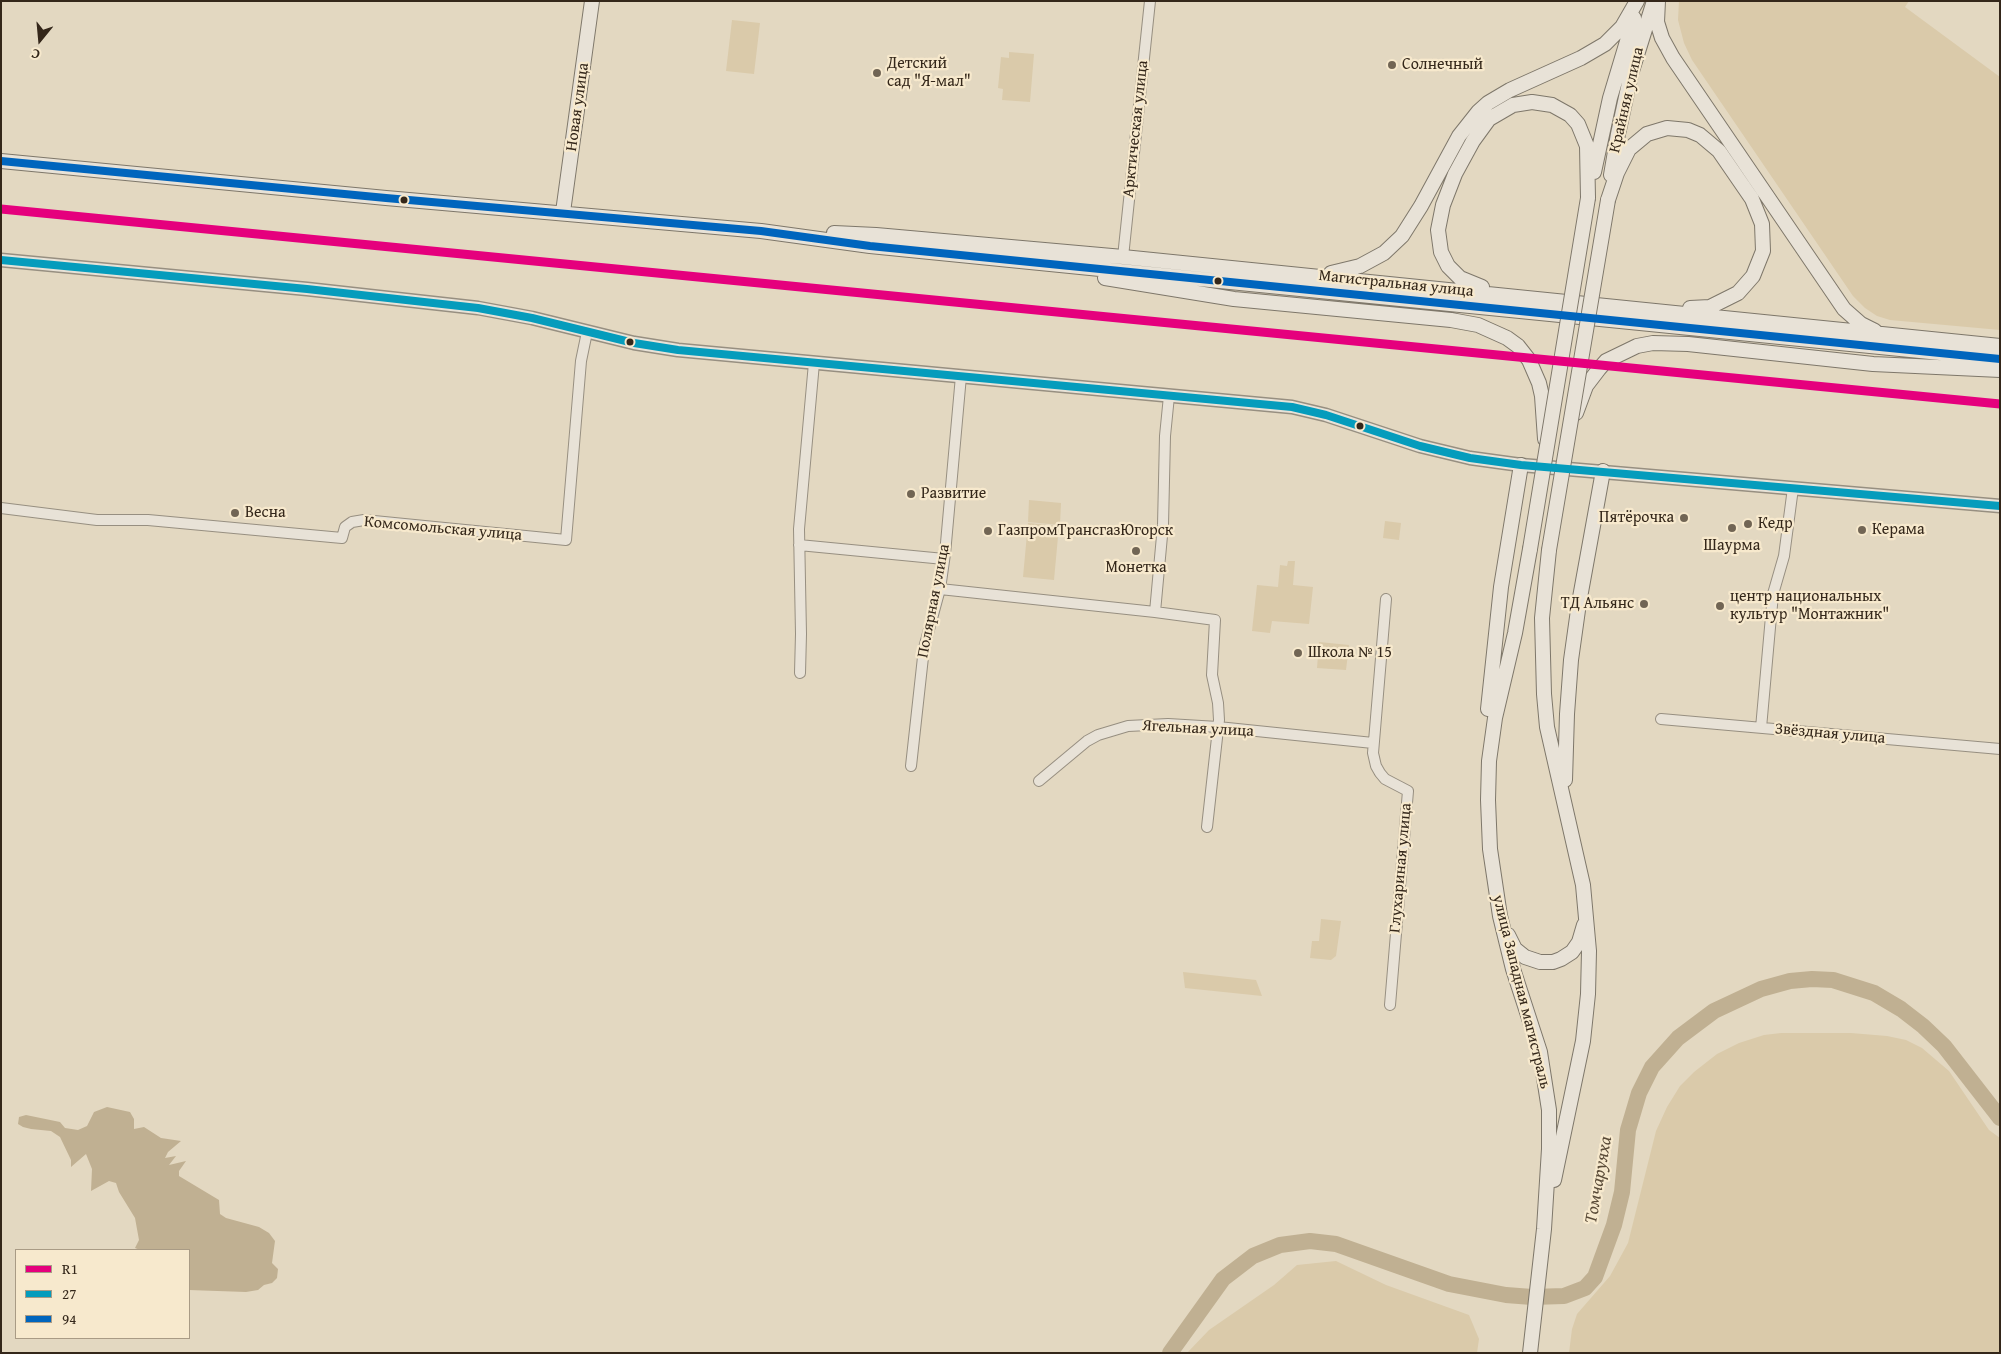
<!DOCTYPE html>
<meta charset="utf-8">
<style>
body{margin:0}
#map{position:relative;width:2001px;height:1354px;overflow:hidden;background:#e3d8c1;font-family:"Gentium Book Plus",serif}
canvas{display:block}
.frame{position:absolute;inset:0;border:2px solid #34271a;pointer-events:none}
.legend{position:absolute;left:15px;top:1249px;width:175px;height:90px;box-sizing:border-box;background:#f7e9cd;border:1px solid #a99b85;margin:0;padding:6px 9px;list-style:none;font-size:15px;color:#34271a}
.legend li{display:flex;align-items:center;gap:10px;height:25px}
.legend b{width:25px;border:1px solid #a99b85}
.north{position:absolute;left:15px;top:15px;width:50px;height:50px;-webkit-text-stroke:4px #f7e9cd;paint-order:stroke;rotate:197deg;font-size:14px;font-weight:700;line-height:20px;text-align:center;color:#34271a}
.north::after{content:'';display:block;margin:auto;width:18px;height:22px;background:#34271a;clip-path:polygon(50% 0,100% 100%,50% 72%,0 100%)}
</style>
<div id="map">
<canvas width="2001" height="1354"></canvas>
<div class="frame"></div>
<ul class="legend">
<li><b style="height:6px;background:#e5007d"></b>R1</li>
<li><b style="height:6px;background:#059cbc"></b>27</li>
<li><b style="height:6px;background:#0065bd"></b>94</li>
</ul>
<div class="north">С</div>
</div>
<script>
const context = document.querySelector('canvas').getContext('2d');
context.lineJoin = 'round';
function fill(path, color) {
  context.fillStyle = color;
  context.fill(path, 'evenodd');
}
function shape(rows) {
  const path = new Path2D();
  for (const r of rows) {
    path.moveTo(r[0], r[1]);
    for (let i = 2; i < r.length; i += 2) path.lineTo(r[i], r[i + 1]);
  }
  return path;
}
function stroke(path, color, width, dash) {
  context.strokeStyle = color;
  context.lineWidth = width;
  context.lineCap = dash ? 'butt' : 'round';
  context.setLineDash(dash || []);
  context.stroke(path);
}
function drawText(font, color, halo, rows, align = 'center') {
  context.font = font + ' "Gentium Book Plus",serif';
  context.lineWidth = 4.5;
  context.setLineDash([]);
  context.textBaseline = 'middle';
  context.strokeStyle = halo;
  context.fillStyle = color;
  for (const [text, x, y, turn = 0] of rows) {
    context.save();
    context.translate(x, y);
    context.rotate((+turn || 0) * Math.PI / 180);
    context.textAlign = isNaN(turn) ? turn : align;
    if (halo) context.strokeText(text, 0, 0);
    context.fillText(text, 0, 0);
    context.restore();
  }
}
fill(shape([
 [1679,1,1909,1,1905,7,2000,77,2000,330,1890,320,1877,316,1865,308,1853,296,1692,60,1684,43,1678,20],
 [732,20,760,23,754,74,726,71],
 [1009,52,1034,54,1030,102,1002,100,1003,89,998,88,1001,57,1009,58],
 [1029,500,1061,503,1060,525,1028,522],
 [1385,521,1401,523,1399,540,1383,538],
 [1028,523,1059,526,1054,580,1023,577],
 [1288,561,1295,561,1293,585,1313,587,1309,624,1272,621,1270,633,1252,631,1257,585,1278,587,1280,565,1287,566],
 [1319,642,1349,645,1346,670,1317,668],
 [1321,919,1341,921,1336,956,1331,960,1310,958,1312,941,1319,941],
 [1183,972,1256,980,1262,996,1185,988],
 [1781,1033,1851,1033,1887,1036,1906,1040,1922,1048,1949,1071,1989,1130,2000,1138,2000,1353,1569,1353,1572,1329,1577,1314,1610,1276,1628,1243,1656,1131,1667,1107,1680,1086,1694,1072,1717,1054,1739,1043,1764,1035],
 [1336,1261,1386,1285,1469,1315,1479,1339,1477,1353,1187,1353,1209,1330,1274,1285,1297,1265]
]), '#dacaaa');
fill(shape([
 [107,1107,130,1112,134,1119,134,1129,144,1127,161,1138,181,1141,168,1152,165,1158,176,1156,169,1165,186,1161,179,1171,179,1176,219,1200,220,1214,226,1218,259,1227,269,1233,275,1241,272,1263,278,1269,277,1278,272,1283,264,1285,258,1290,246,1292,189,1290,189,1250,140,1250,135,1248,139,1240,135,1218,119,1192,116,1183,109,1181,91,1191,92,1169,86,1154,71,1167,71,1160,60,1137,51,1131,31,1129,23,1127,18,1124,19,1117,26,1115,60,1122,65,1128,78,1130,87,1126,94,1112]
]), '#c0b092');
stroke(shape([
 [1170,1353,1223,1279,1253,1256,1280,1245,1310,1241,1336,1244,1449,1284,1506,1295,1532,1297,1564,1296,1585,1288,1595,1277,1614,1225,1622,1192,1628,1130,1639,1093,1652,1067,1678,1038,1714,1011,1761,989,1790,981,1812,979,1833,980,1874,993,1901,1009,1923,1026,1944,1046,2000,1118]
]), '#c0b092', 16);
const minor = shape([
 [1123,257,1150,1],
 [1169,396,1165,436,1163,525,1155,612,1215,620,1212,675,1218,703,1219,720,1207,827],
 [1,508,97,520,148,520,342,538,345,527,352,522,364,520,566,540,581,361,587,332],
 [799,545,944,559],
 [940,589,1155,612],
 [1386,599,1373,753,1376,766,1380,773,1385,779,1408,791,1390,1005],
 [800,673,801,634,799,529,814,363],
 [1661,719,2000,749],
 [1761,728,1773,594,1784,556,1793,488],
 [911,766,924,648,940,589,945,554,961,376],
 [1039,781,1087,741,1098,735,1128,726,1168,724,1218,727,1373,743]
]);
const tertiary = shape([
 [1,260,307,289,478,308,532,318,634,343,678,350,1292,407,1326,415,1420,446,1470,458,1521,465,2000,506]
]);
const secondary = shape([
 [1658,1,1657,22,1662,38,1673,58,1844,309,1861,324,1875,331],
 [1,161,386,198,761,231,870,246,2000,359],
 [1594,172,1610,98,1634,18],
 [1611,175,1618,134,1631,74,1653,4],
 [1608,200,1617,173,1629,149,1647,134,1667,128,1688,130,1700,135,1719,151,1752,199,1762,224,1763,251,1753,276,1738,293,1710,307,1690,308],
 [563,212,592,1],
 [834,233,876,235,1123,257,2000,346],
 [1331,273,1360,266,1384,253,1402,236,1421,206,1459,136,1478,112,1488,103,1510,90,1581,58,1605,44,1622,27,1637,1],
 [1105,278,1234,299,1451,320,1478,325,1507,338,1518,346,1529,360,1539,383,1542,396,1545,439],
 [1482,287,1460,278,1448,266,1441,252,1438,230,1443,205,1455,174,1473,141,1489,119,1513,105,1532,102,1552,105,1570,115,1578,124,1587,146,1588,198],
 [1576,413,1586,386,1599,369,1606,361,1637,346,1653,343,1688,344,1873,364,2000,370],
 [1530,549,1515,633,1495,718,1489,761,1488,800,1490,849,1500,916,1513,969,1540,1052,1549,1110,1549,1149,1544,1229,1530,1353],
 [1549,550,1542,618,1544,694,1547,727,1583,885,1589,951,1588,994,1583,1041,1554,1180],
 [1488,709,1501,587,1521,465],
 [1565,780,1567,714,1571,660,1579,603,1603,471],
 [1508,935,1515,949,1525,957,1540,962,1553,962,1561,959,1572,952,1579,942,1584,925]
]);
stroke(minor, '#978f81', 12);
stroke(tertiary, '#978f81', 15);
stroke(secondary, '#7e776a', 16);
stroke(minor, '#e8e2d7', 10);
stroke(tertiary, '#e8e2d7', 12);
stroke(secondary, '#e8e2d7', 14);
const secondaryBridge = shape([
 [1530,549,1588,198],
 [1549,550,1608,200]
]);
stroke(secondaryBridge, '#7e776a', 16, []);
stroke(secondaryBridge, '#e8e2d7', 14);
stroke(shape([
 [1,260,307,289,478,308,532,318,634,343,678,350,1292,407,1326,415,1420,446,1470,458,1521,465,2000,506]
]), '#059cbc', 8);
stroke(shape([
 [1,161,386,198,761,231,870,246,2000,359]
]), '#0065bd', 8);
stroke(shape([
 [1,209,2000,404]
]), '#e5007d', 9);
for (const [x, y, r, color] of [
 [1392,65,5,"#716554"],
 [877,73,5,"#716554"],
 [404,200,4.5,"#34271a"],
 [1218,281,4.5,"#34271a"],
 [630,342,4.5,"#34271a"],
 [1360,426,4.5,"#34271a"],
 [911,494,5,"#716554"],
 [235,513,5,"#716554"],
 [1684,518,5,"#716554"],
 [1748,524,5,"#716554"],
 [1732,528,5,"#716554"],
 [1862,530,5,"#716554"],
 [988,531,5,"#716554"],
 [1136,551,5,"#716554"],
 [1644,604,5,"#716554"],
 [1720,606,5,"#716554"],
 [1298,653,5,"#716554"]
]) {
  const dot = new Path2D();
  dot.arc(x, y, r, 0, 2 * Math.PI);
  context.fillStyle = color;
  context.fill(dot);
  stroke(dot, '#f7e9cd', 2);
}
drawText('16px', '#34271a', '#f7e9cd', [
 ["Детский",887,64],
 ["сад \"Я-мал\"",887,82],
 ["Солнечный",1402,65],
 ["Развитие",921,494],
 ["Весна",245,513],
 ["Пятёрочка",1674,518,"right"],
 ["Кедр",1758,524],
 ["Керама",1872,530],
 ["ГазпромТрансгазЮгорск",998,531],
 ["Шаурма",1732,546,"center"],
 ["Монетка",1136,568,"center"],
 ["центр национальных",1730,597],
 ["культур \"Монтажник\"",1730,615],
 ["ТД Альянс",1634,604,"right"],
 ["Школа № 15",1308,653]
], 'left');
drawText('16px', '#34271a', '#f7e9cd', [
 ["Крайняя улица",1627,100,-77],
 ["Новая улица",578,107,-82],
 ["Арктическая улица",1136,129,-84],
 ["Магистральная улица",1396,284,6],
 ["Комсомольская улица",443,529,5],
 ["Полярная улица",934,601,-79],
 ["Ягельная улица",1198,729,3],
 ["Звёздная улица",1830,734,5],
 ["Глухариная улица",1401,868,-85],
 ["улица Западная магистраль",1521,992,76]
]);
drawText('italic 18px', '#5a4b38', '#f7e9cd', [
 ["Томчаруяха",1599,1180,-80]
]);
</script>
